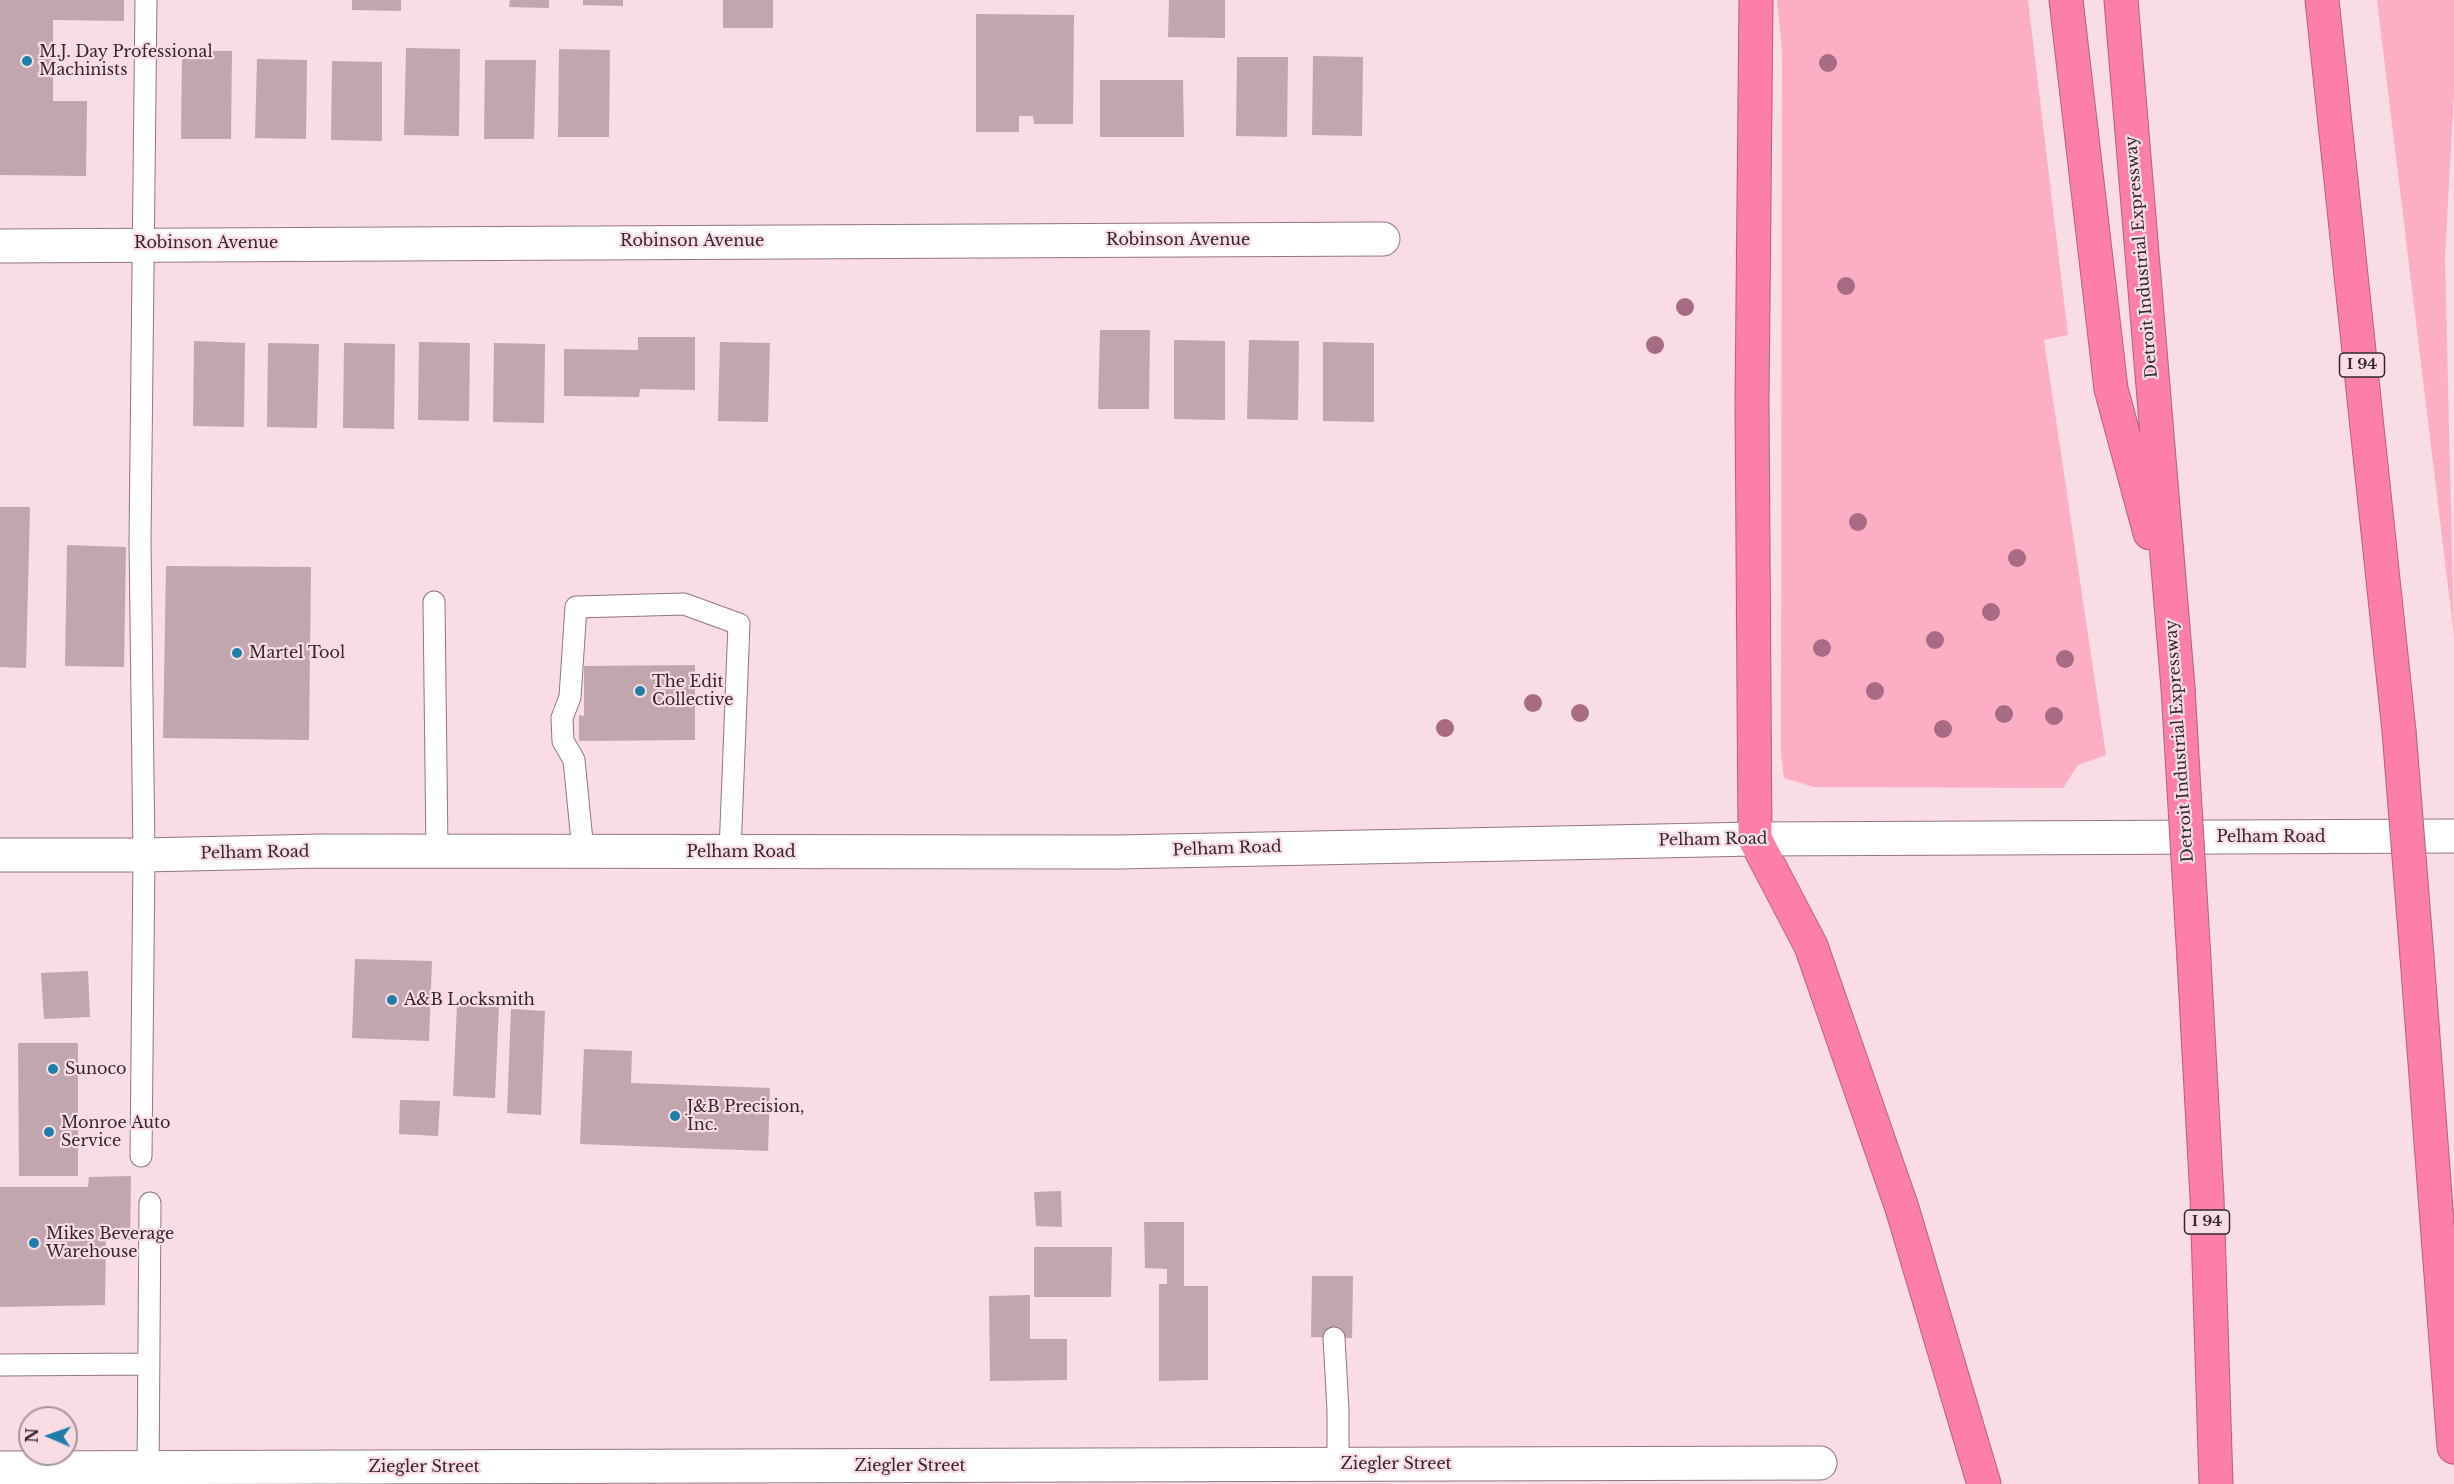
<!DOCTYPE html>
<style>
body{margin:0}
#map{position:relative;width:2454px;height:1484px;overflow:hidden;background:#f9dce4;font-family:"Libre Baskerville",serif}
canvas{display:block}
.north{position:absolute;left:18px;top:1406px;width:60px;height:60px;box-sizing:border-box;background:#f9dce4;border:2px solid #a9949a;border-radius:50%;rotate:272deg;font-size:16px;font-weight:700;line-height:24px;text-align:center;color:#32282a}
.north::after{content:'';display:block;margin:auto;width:21px;height:27px;background:#1e7eaa;clip-path:polygon(50% 0,100% 100%,50% 72%,0 100%)}
</style>
<div id="map">
<canvas width="2454" height="1484"></canvas>
<div class="north">N</div>
</div>
<script>
const context = document.querySelector('canvas').getContext('2d');
context.lineJoin = 'round';
function fill(path, color) {
  context.fillStyle = color;
  context.fill(path, 'evenodd');
}
function shape(rows) {
  const path = new Path2D();
  for (const r of rows) {
    path.moveTo(r[0], r[1]);
    for (let i = 2; i < r.length; i += 2) path.lineTo(r[i], r[i + 1]);
  }
  return path;
}
function stroke(path, color, width, dash) {
  context.strokeStyle = color;
  context.lineWidth = width;
  context.lineCap = dash ? 'butt' : 'round';
  context.setLineDash(dash || []);
  context.stroke(path);
}
function drawText(font, color, halo, rows, align = 'center') {
  context.font = font + ' "Libre Baskerville",serif';
  context.lineWidth = 4.5;
  context.setLineDash([]);
  context.textBaseline = 'middle';
  context.strokeStyle = halo;
  context.fillStyle = color;
  for (const [text, x, y, turn = 0] of rows) {
    context.save();
    context.translate(x, y);
    context.rotate((+turn || 0) * Math.PI / 180);
    context.textAlign = isNaN(turn) ? turn : align;
    if (halo) context.strokeText(text, 0, 0);
    context.fillText(text, 0, 0);
    context.restore();
  }
}
fill(shape([
 [1777,0,2028,0,2068,335,2044,340,2106,755,2078,765,2063,788,1814,787,1784,778,1781,752,1782,50],
 [2377,0,2454,0,2454,90,2445,258,2454,636]
]), '#fbaec4');
fill(shape([
 [0,0,124,0,124,21,53,20,53,101,87,101,86,176,0,175],
 [352,0,401,0,401,11,352,10],
 [510,0,549,0,549,8,509,7],
 [583,0,623,0,623,6,583,5],
 [723,0,773,0,773,28,723,28],
 [1169,0,1225,0,1225,38,1168,37],
 [976,14,1074,15,1073,124,1034,124,1033,116,1019,116,1019,132,976,132],
 [406,48,460,49,459,136,404,135],
 [559,49,610,50,609,137,558,137],
 [182,51,232,51,231,139,181,139],
 [1313,56,1363,57,1362,136,1312,135],
 [1237,57,1288,57,1287,137,1236,136],
 [257,59,307,60,306,139,255,138],
 [485,60,536,60,534,139,484,139],
 [332,61,382,62,382,141,331,140],
 [1100,80,1183,80,1184,137,1100,137],
 [1100,330,1150,330,1149,409,1098,409],
 [638,337,695,337,695,390,640,389,639,397,564,396,564,349,638,350],
 [1174,340,1225,341,1225,420,1174,419],
 [1249,340,1299,341,1298,420,1247,419],
 [194,341,245,343,244,427,193,426],
 [419,342,470,343,469,421,418,420],
 [720,342,770,343,768,422,718,421],
 [1323,342,1374,343,1374,422,1323,421],
 [268,343,319,344,317,428,267,427],
 [344,343,395,344,394,429,343,428],
 [494,343,545,344,544,423,493,422],
 [0,507,30,507,26,668,0,667],
 [67,545,126,547,124,667,65,666],
 [166,566,311,567,309,740,163,738],
 [695,665,695,740,579,741,579,715,584,716,584,666],
 [355,959,432,961,429,1041,352,1038],
 [88,971,90,1017,44,1019,41,973],
 [457,1004,499,1005,495,1098,453,1096],
 [511,1009,545,1011,541,1115,507,1113],
 [18,1043,78,1043,78,1176,19,1176],
 [584,1049,632,1051,631,1083,770,1088,768,1151,580,1144],
 [400,1100,440,1101,438,1136,399,1134],
 [131,1176,130,1240,106,1239,105,1305,0,1307,0,1187,88,1187,89,1177],
 [1061,1191,1062,1227,1036,1226,1034,1192],
 [1144,1222,1184,1222,1184,1286,1208,1286,1208,1380,1159,1381,1159,1284,1167,1284,1167,1269,1145,1268],
 [1034,1247,1112,1247,1111,1297,1034,1297],
 [1312,1276,1353,1276,1352,1338,1311,1337],
 [1030,1295,1030,1339,1067,1339,1067,1380,990,1381,989,1296]
]), '#c1a6ad');
const lane = shape([
 [434,602,437,851],
 [583,851,574,760,563,741,562,718,570,697,576,607,684,604,739,624,730,852],
 [141,1156,144,855,140,541,146,0],
 [1334,1338,1338,1410,1338,1464],
 [0,1365,149,1364],
 [148,1480,150,1203]
]);
const street = shape([
 [0,246,1383,239],
 [0,1468,1820,1463]
]);
const secondary = shape([
 [0,855,144,855,322,851,1118,852,1755,839,2454,836]
]);
const highway = shape([
 [1756,0,1752,402,1755,839,1811,946,1902,1208,1984,1484],
 [2066,0,2111,389,2150,533],
 [2121,0,2178,688],
 [2322,0,2399,731],
 [2417,957,2454,1447],
 [2194,960,2207,1198,2216,1484]
]);
stroke(lane, '#91777e', 23);
stroke(street, '#91777e', 35);
stroke(secondary, '#91777e', 35);
stroke(highway, '#b6607c', 35);
stroke(lane, '#fff', 21);
stroke(street, '#fff', 33);
stroke(secondary, '#fff', 33);
stroke(highway, '#fd7ea8', 33);
const highwayBridge = shape([
 [2178,688,2194,960],
 [2399,731,2417,957]
]);
stroke(highwayBridge, '#b6607c', 35, []);
stroke(highwayBridge, '#fd7ea8', 33);
context.fillStyle = '#a76b83';
for (const [x, y] of [
 [1828,63],
 [1846,286],
 [1685,307],
 [1655,345],
 [1858,522],
 [2017,558],
 [1991,612],
 [1935,640],
 [1822,648],
 [2065,659],
 [1875,691],
 [1533,703],
 [1580,713],
 [2004,714],
 [2054,716],
 [1445,728],
 [1943,729]
]) {
  context.beginPath();
  context.arc(x, y, 9, 0, 2 * Math.PI);
  context.fill();
}
for (const [x, y, r, color] of [
 [27,61,6,"#1e7eaa"],
 [237,653,6,"#1e7eaa"],
 [640,691,6,"#1e7eaa"],
 [392,1000,6,"#1e7eaa"],
 [53,1069,6,"#1e7eaa"],
 [675,1116,6,"#1e7eaa"],
 [49,1132,6,"#1e7eaa"],
 [34,1243,6,"#1e7eaa"]
]) {
  const dot = new Path2D();
  dot.arc(x, y, r, 0, 2 * Math.PI);
  context.fillStyle = color;
  context.fill(dot);
  stroke(dot, '#f9dce4', 2);
}
for (const [x, y, w] of [
 [2362,365,45],
 [2207,1222,45]
]) {
  const box = new Path2D();
  box.roundRect(x - w / 2, y - 12, w, 24, 4.5);
  context.fillStyle = '#f9dce4';
  context.fill(box);
  stroke(box, '#32282a', 1.5);
}
drawText('bold 15px', '#32282a', null, [
 ["I 94",2362,365],
 ["I 94",2207,1222]
]);
drawText('16px', '#32282a', '#f9dce4', [
 ["M.J. Day Professional",39,52],
 ["Machinists",39,70],
 ["Martel Tool",249,653],
 ["The Edit",652,682],
 ["Collective",652,700],
 ["A&B Locksmith",404,1000],
 ["Sunoco",65,1069],
 ["J&B Precision,",687,1107],
 ["Inc.",687,1125],
 ["Monroe Auto",61,1123],
 ["Service",61,1141],
 ["Mikes Beverage",46,1234],
 ["Warehouse",46,1252]
], 'left');
drawText('16px', '#32282a', '#f9dce4', [
 ["Robinson Avenue",1178,240],
 ["Robinson Avenue",692,241],
 ["Robinson Avenue",206,243],
 ["Detroit Industrial Expressway",2142,257,-95],
 ["Detroit Industrial Expressway",2180,741,-94],
 ["Pelham Road",2271,837],
 ["Pelham Road",1713,840,-1],
 ["Pelham Road",1227,849,-2],
 ["Pelham Road",741,852],
 ["Pelham Road",255,853,-1],
 ["Ziegler Street",1396,1464],
 ["Ziegler Street",910,1466],
 ["Ziegler Street",424,1467]
]);
</script>
